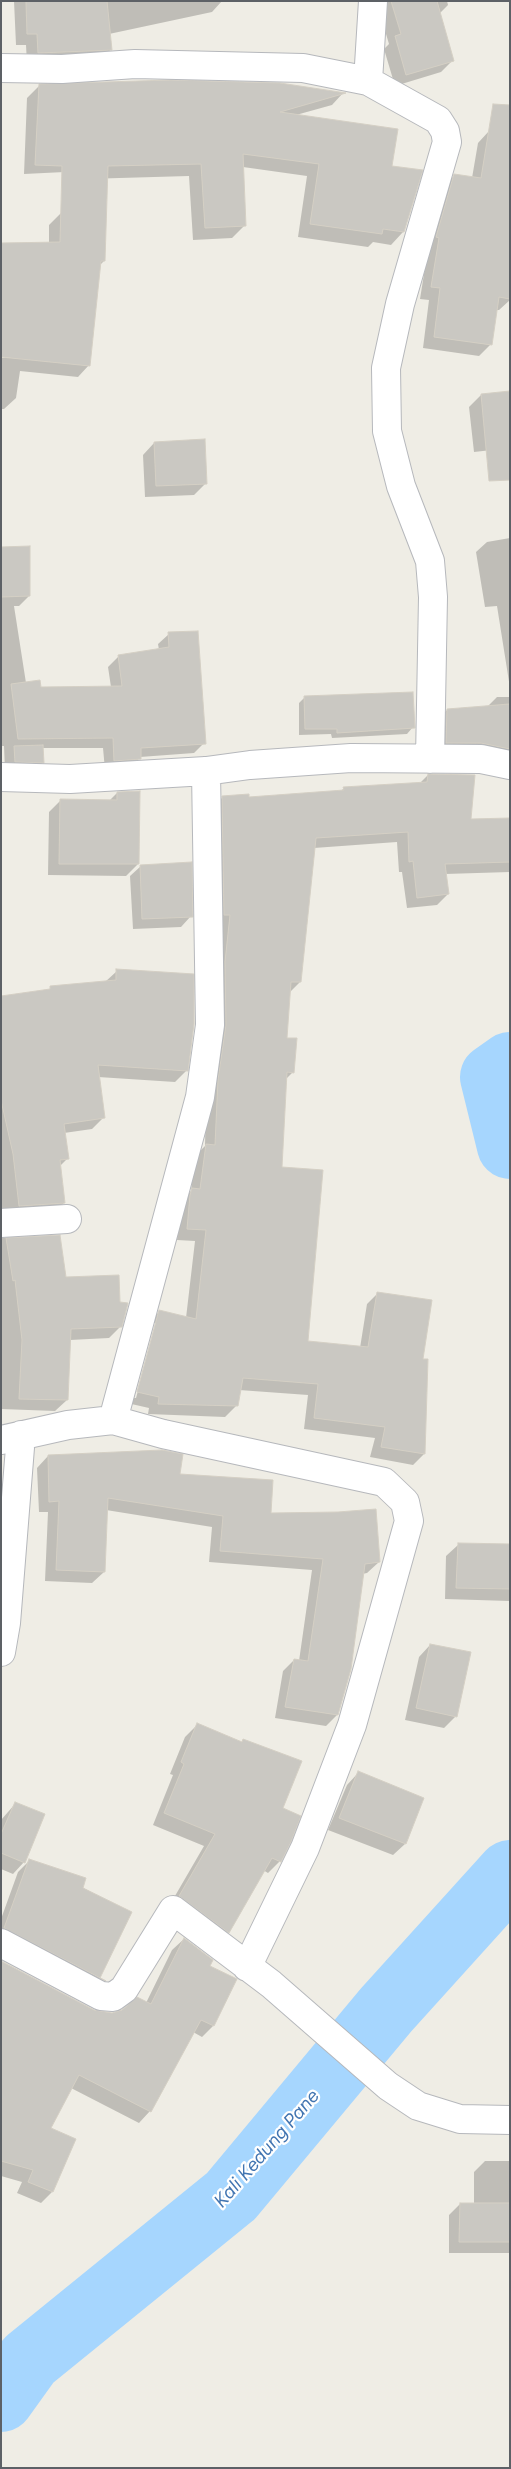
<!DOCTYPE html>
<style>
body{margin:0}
#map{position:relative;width:511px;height:2469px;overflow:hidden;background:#efede5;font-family:Figtree,sans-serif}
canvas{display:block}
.frame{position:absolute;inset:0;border:2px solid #5d6166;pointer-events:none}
</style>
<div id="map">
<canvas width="511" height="2469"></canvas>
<div class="frame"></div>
</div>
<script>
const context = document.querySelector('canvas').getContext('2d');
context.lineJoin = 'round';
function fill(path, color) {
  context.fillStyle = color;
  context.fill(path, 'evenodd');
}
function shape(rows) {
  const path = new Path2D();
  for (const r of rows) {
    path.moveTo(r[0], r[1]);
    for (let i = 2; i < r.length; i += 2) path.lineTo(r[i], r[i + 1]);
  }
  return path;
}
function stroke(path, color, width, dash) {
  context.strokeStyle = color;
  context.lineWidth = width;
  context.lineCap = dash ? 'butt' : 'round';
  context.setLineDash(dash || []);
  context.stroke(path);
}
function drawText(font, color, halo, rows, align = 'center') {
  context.font = font + ' Figtree,sans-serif';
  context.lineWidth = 4.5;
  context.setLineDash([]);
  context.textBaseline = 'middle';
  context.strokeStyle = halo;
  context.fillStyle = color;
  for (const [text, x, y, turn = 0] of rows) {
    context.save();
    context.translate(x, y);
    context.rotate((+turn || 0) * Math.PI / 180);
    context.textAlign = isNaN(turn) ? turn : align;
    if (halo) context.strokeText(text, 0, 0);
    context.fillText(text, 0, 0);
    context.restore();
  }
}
fill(shape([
 [14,1,222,1,212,12,109,34,111,49,100,61,27,64,26,45,16,45],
 [384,1,447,1,448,5,439,14,452,61,441,72,395,86,384,49,389,44,378,7],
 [40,85,343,93,332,105,296,115,391,167,403,232,391,245,373,242,368,247,298,237,307,176,243,167,245,225,232,238,193,240,189,176,85,179,85,171,24,174,27,98],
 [489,131,510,134,510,300,499,310,496,310,491,344,479,356,423,348,429,300,420,299,428,249,443,187,454,176,472,178,478,143],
 [61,213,104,261,100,265,89,365,78,377,20,371,16,398,4,409,1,409,1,358,16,358,49,244,49,225],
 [481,395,510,448,474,452,469,407],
 [154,443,206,483,194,495,145,497,143,455],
 [510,538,510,688,497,606,485,607,476,552,487,542],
 [1,548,29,596,19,606,14,606,26,683,40,689,111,687,108,667,118,657,159,650,158,644,169,634,204,743,194,753,140,757,129,769,105,770,103,748,42,748,43,762,33,772,5,771,4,746,1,746],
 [305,697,413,727,407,734,332,738,331,734,299,735,299,703],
 [497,697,510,697,510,760,435,754,436,721,447,710,487,707],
 [428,775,469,821,510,819,510,872,445,874,448,894,437,905,407,908,402,872,399,872,397,842,314,848,300,982,289,993,286,1039,293,1072,285,1080,281,1168,307,1342,360,1348,367,1304,378,1293,422,1360,424,1454,413,1465,370,1457,375,1438,304,1429,308,1395,239,1390,236,1406,225,1417,148,1414,149,1408,127,1403,148,1323,159,1312,186,1318,195,1241,177,1240,179,1207,181,1201,191,1191,195,1156,205,1146,212,808,223,797,248,798,340,792,344,788,420,783],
 [154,1323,157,1323,136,1398,134,1398],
 [117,793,138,864,126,876,48,875,49,812,61,800,109,801],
 [141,866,191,916,181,927,133,929,130,876],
 [117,971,187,1070,175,1082,98,1077,104,1117,92,1129,64,1133,68,1158,60,1166,64,1203,52,1214,1,1217,1,998,47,991,51,988,105,982],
 [59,1236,65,1279,121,1326,109,1338,70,1340,67,1400,55,1411,1,1409,1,1238],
 [48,1456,178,1475,379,1562,367,1573,362,1574,337,1715,326,1726,275,1718,283,1671,294,1660,299,1661,312,1570,209,1562,212,1527,106,1510,104,1572,92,1583,45,1581,48,1512,39,1512,37,1468],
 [458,1545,510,1546,509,1601,445,1599,446,1556],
 [430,1645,456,1716,444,1728,405,1720,419,1657],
 [197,1725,241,1743,244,1740,282,1809,280,1861,268,1873,263,1870,228,1932,216,1944,168,1908,204,1846,153,1825,173,1775,170,1774,185,1737],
 [358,1773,423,1799,405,1844,393,1855,328,1830,347,1785],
 [15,1804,24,1862,13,1874,1,1869,1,1820],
 [30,1860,131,1913,99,1978,104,1981,94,1992,1,1944,1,1919,18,1872],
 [184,1939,208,1967,213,2026,202,2037,193,2032,150,2111,139,2123,71,2088,49,2129,52,2192,41,2203,17,2193,22,2182,1,2176,1,1962,99,2013,112,2014,146,2003,172,1950],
 [485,2161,510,2161,510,2253,449,2253,449,2215,460,2204,474,2204,474,2172]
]), '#0003');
stroke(shape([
 [510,1065,493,1077,510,1146],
 [1,2399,29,2360,231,2196,386,2010,510,1873]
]), '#a6d6fe', 66);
const building = shape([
 [26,1,107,1,112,50,38,53,37,34,27,34,26,1],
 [391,1,437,1,454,61,406,75,395,36,401,34,391,1],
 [171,80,280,83,346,93,280,112,398,129,392,166,423,170,404,232,383,229,382,234,310,224,319,164,243,154,246,226,205,228,201,164,108,166,105,261,101,261,90,366,1,357,1,243,60,242,62,166,35,165,39,84,171,80],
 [493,104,510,105,510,299,499,297,492,345,434,337,440,288,431,287,439,238,436,237,454,174,481,178,493,104],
 [510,391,510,480,489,481,481,394,510,391],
 [205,439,207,484,156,486,154,442,205,439],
 [30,546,30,596,1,597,1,547,30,546],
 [198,631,206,744,141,748,141,759,114,761,113,738,18,739,11,684,40,680,41,687,122,686,118,655,169,647,168,632,198,631],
 [413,692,415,728,337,733,337,729,305,729,304,696,413,692],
 [510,704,510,749,481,743,446,743,447,709,510,704],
 [43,745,44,763,15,762,14,746,43,745],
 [428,774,475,775,471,819,510,818,510,862,445,864,449,894,417,898,413,861,409,862,408,832,316,838,301,982,291,982,287,1038,297,1038,294,1073,287,1072,282,1167,323,1170,308,1341,368,1347,377,1292,432,1300,423,1359,428,1359,425,1454,381,1447,385,1427,314,1418,318,1384,243,1378,238,1406,158,1404,159,1397,137,1392,159,1310,196,1319,206,1230,187,1229,190,1195,192,1188,200,1189,206,1144,215,1145,218,1080,226,1025,225,962,230,915,224,915,222,796,249,794,249,797,344,790,343,787,427,782,428,774],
 [140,791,139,864,59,864,60,799,117,800,117,792,140,791],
 [192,862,193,917,142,919,140,865,192,862],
 [116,969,194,974,194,1024,188,1071,98,1065,105,1118,64,1124,69,1159,60,1160,65,1203,19,1206,13,1154,1,1100,1,996,50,989,50,986,116,980,116,969],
 [60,1235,66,1277,119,1275,120,1302,128,1303,122,1327,71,1329,68,1400,19,1399,22,1340,15,1280,13,1281,6,1238,60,1235],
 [162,1450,183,1454,180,1474,273,1480,271,1513,338,1512,376,1509,380,1562,365,1564,351,1669,338,1715,285,1707,294,1659,308,1661,323,1559,220,1551,223,1516,108,1498,105,1572,56,1570,59,1501,49,1502,48,1455,162,1450],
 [458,1543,510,1544,510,1589,456,1588,458,1543],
 [430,1644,471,1652,457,1717,416,1708,430,1644],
 [197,1723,242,1742,243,1739,302,1761,283,1808,301,1816,291,1842,281,1862,272,1858,229,1933,179,1896,215,1834,164,1813,184,1764,181,1762,197,1723],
 [358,1771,424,1798,406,1844,339,1818,358,1771],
 [15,1802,45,1814,25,1863,1,1853,1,1834,15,1802],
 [29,1859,86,1878,83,1888,132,1912,100,1978,106,1981,4,1928,29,1859],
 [184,1938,213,1960,210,1966,237,1979,214,2026,201,2020,151,2112,79,2075,51,2128,76,2139,53,2192,28,2182,33,2170,1,2161,1,1961,94,2010,112,2013,122,2010,137,1997,151,2004,184,1938],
 [460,2203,510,2203,510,2242,459,2242,460,2203]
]);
fill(building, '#cac8c2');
stroke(building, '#d4cfc4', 1);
const street = shape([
 [1,68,62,69,135,64,303,68,368,81,438,120,445,131,447,142,400,304,386,368,387,431,401,486,430,561,433,597,430,759],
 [368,81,373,1],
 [1,777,70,779,206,771,250,765,351,758,481,759,510,765],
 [1,1223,67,1219],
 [113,1420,200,1097,210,1025,206,771],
 [1,1440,68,1425,113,1420,163,1434,384,1482,405,1502,409,1521,352,1725,305,1848,247,1967],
 [1,1652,6,1623,21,1435],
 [1,1943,101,1996,113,1997,124,1989,173,1910,271,1984,388,2086,418,2106,460,2119,510,2120]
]);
stroke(street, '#b6b8bc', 30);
stroke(street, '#fff', 28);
drawText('italic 19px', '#4275b1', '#fff', [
 ["Kali Kedung Pane",267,2149,-49]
]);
</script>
